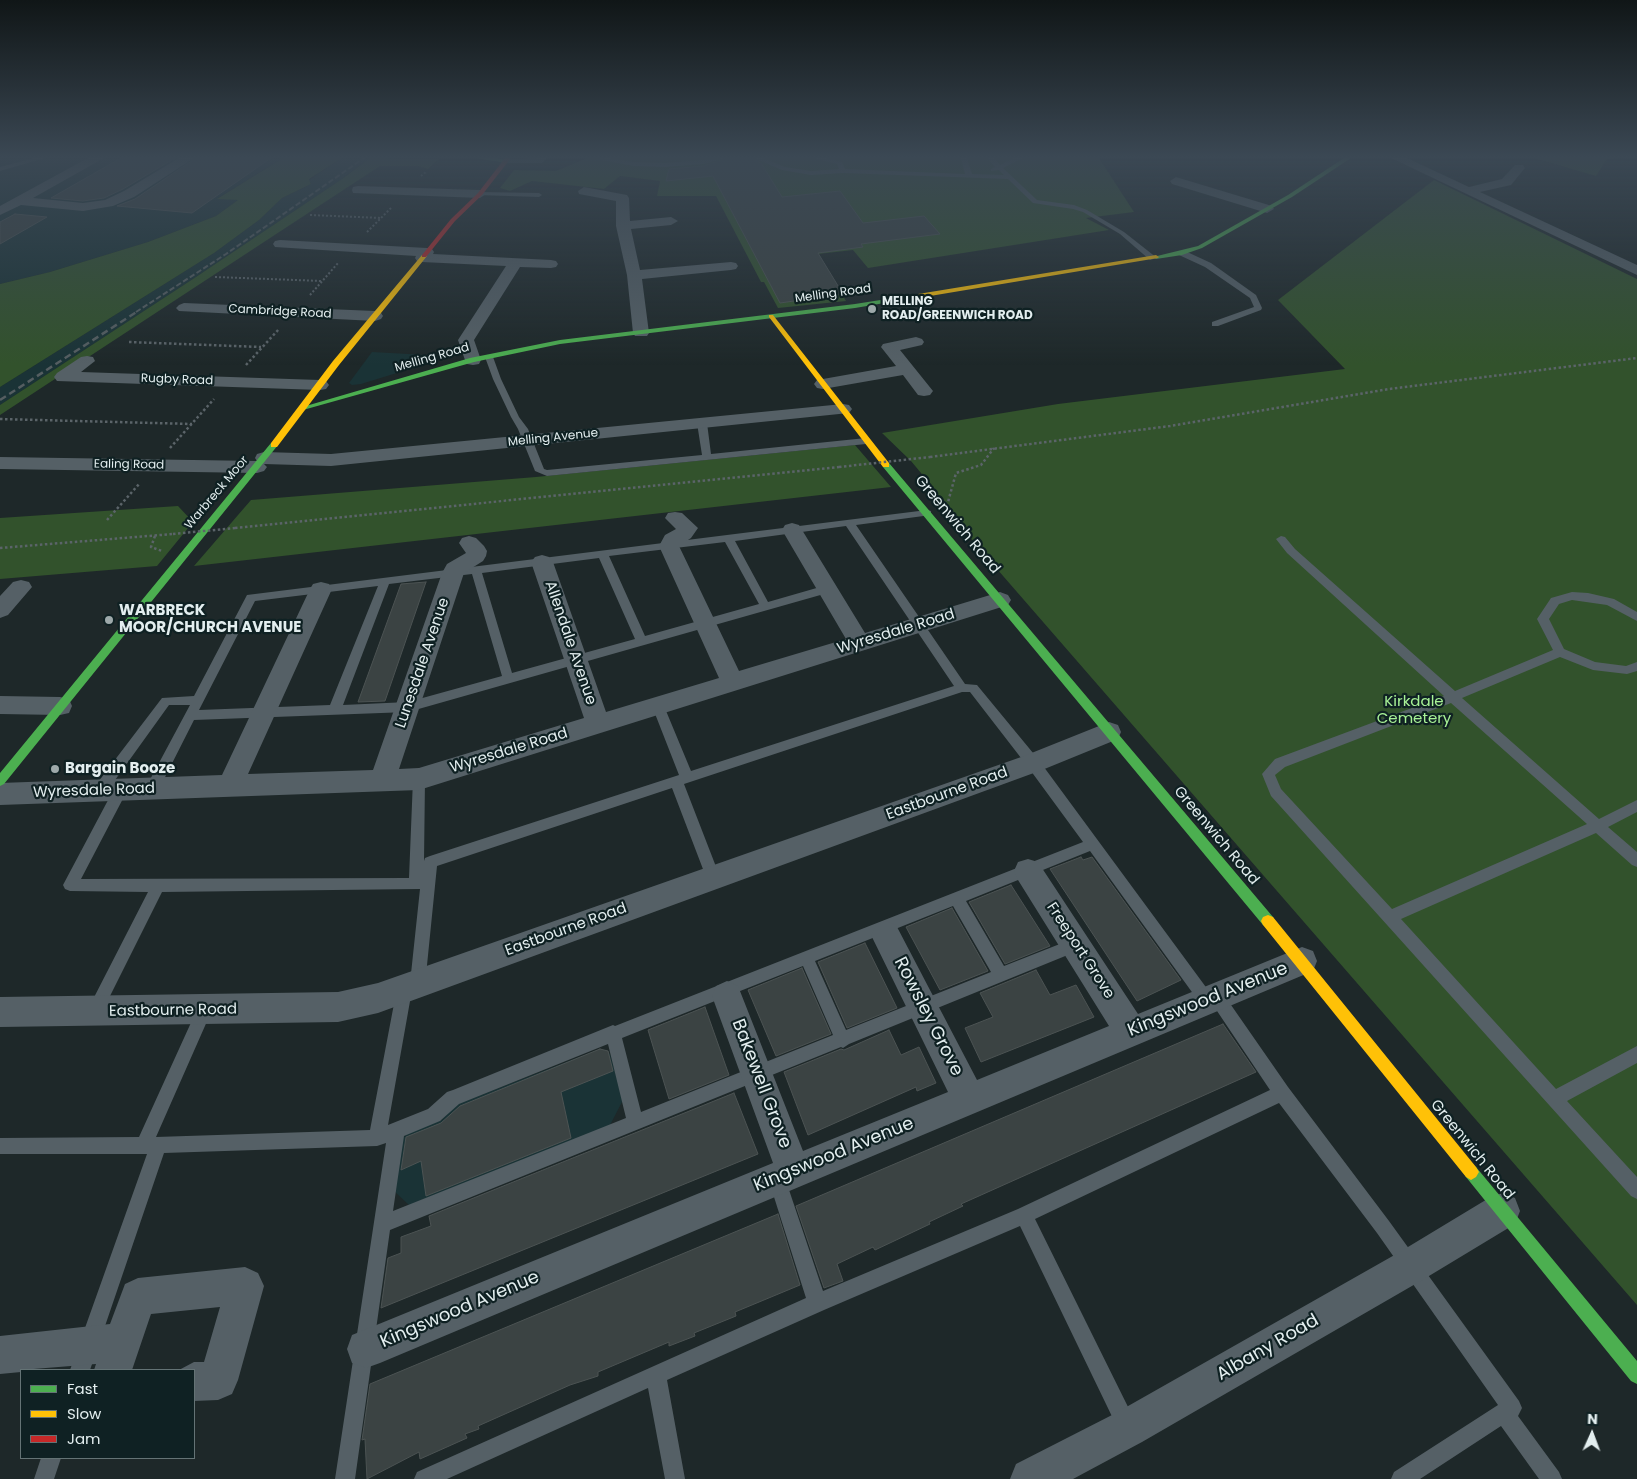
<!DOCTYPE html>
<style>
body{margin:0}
#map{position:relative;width:1637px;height:1479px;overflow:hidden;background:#1e2829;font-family:Poppins,sans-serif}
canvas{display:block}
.legend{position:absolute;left:20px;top:1369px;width:175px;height:90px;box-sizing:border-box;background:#0f2123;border:1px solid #647375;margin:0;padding:6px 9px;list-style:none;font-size:15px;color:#e3eeef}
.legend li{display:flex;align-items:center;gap:10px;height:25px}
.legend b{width:25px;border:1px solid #647375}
.north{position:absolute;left:1567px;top:1409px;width:50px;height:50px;-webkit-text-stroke:4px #0f2123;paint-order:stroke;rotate:2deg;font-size:14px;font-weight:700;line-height:20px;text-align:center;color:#e3eeef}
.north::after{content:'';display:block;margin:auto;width:18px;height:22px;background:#e3eeef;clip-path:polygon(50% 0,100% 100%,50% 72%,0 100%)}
</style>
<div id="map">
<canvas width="1637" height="1479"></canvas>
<ul class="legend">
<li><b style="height:6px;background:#4caf50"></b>Fast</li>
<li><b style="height:6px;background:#ffc107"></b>Slow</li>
<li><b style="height:6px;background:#c62828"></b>Jam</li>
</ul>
<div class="north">N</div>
</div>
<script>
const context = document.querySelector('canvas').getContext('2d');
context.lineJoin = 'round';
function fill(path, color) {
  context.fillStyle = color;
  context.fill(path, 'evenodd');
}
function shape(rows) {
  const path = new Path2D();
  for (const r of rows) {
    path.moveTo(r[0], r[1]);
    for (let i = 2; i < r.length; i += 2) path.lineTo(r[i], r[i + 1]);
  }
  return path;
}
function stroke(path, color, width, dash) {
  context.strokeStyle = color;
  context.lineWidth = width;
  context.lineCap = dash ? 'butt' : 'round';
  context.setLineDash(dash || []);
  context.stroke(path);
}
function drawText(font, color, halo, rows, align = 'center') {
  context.font = font + ' Poppins,sans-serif';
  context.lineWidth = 4.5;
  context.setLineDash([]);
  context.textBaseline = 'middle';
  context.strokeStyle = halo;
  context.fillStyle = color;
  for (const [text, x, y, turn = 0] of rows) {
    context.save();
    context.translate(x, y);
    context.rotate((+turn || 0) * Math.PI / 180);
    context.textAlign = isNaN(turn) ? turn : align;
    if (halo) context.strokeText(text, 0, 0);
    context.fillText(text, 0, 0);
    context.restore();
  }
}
fill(shape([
 [0,158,283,158,218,198,238,200,216,216,148,242,50,272,0,284],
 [342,158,370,158,342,179,196,277,0,405,0,387,214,253,259,220,282,198,311,184,309,180],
 [372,352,426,355,426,364,361,384,352,385,349,383],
 [600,1049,606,1051,610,1054,623,1100,609,1127,409,1205,393,1190,403,1138,409,1132,442,1120,455,1105]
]), '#1a3336');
fill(shape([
 [283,158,342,158,309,179,311,184,282,198,259,220,214,253,0,387,0,284,50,272,148,242,216,216,238,200,217,199],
 [370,158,439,159,428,169,418,166,380,166,0,415,0,405,196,277,342,179],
 [587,158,1099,158,1134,212,1086,218,1109,230,868,268,853,250,818,254,846,301,778,308,764,282,761,282,716,196,657,196,660,181,620,176,604,189,532,181,510,191,500,188,514,170,556,171],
 [1534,158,1635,158,1607,159,1596,176],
 [1434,180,1637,279,1637,1305,997,569,921,480,926,479,911,461,882,433,1058,404,1345,369,1278,300],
 [855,445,891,487,194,566,251,500,536,477],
 [178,506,193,522,157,566,0,579,0,518]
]), '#32522c');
const building = shape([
 [121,158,175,158,123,189,104,198,83,201,51,198,121,158],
 [196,158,271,158,192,213,117,206,135,199,196,158],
 [728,158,752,158,761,163,782,197,840,191,863,223,924,216,940,234,861,244,863,247,818,253,843,294,780,303,713,176,666,181,669,169,704,166,728,158],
 [15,214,47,217,0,244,0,222,15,214],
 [426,582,385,701,358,702,401,584,426,582],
 [1081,857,1083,860,1092,857,1181,980,1137,1001,1050,869,1081,857],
 [1011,885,1050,946,1005,964,969,902,1011,885],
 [952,908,988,971,940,990,906,927,952,908],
 [865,943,897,1008,847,1028,818,962,865,943],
 [802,968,831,1034,776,1056,748,990,802,968],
 [1036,970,1050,995,1076,985,1094,1017,981,1062,965,1028,993,1017,980,993,1036,970],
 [705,1007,729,1075,669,1099,648,1030,705,1007],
 [1223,1024,1256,1072,961,1204,963,1206,929,1222,930,1224,875,1250,873,1247,837,1264,843,1281,824,1288,796,1206,1223,1024],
 [889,1030,901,1055,919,1047,936,1083,917,1091,916,1087,808,1135,784,1072,841,1049,844,1050,889,1030],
 [600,1049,608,1051,613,1071,561,1092,571,1138,426,1196,421,1161,401,1170,406,1137,441,1123,460,1106,600,1049],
 [734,1093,758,1154,381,1308,388,1258,401,1253,401,1237,431,1226,429,1216,734,1093],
 [778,1214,800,1285,735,1312,736,1316,694,1333,695,1336,669,1346,669,1342,598,1372,598,1376,570,1385,478,1426,479,1429,465,1434,467,1438,420,1459,419,1452,367,1479,365,1439,362,1440,370,1384,778,1214]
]);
fill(building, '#3b4343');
stroke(building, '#4c5353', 1);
stroke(shape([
 [421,176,427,171],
 [310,215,381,218],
 [367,232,391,208],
 [215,277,322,281],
 [310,295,339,262]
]), '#5b6469', 2, [2, 2]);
stroke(shape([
 [129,342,261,347],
 [246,365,279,329],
 [0,419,192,424],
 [170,448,214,399],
 [930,457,1170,426,1389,389,1637,358],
 [944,503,948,502,956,473,981,465,994,448],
 [107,520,140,483],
 [235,528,839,467],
 [155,536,151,547,162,551],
 [0,548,173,534]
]), '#5b6469', 2.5, [2.5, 2.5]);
fill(shape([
 [34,158,45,158,0,171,0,167,34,158],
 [541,158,547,158,542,163,506,163,503,161,506,159,541,158],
 [607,158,634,162,665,163,726,158,704,164,665,167,634,166,596,159,607,158],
 [754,158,763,158,785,167,811,171,839,169,837,164,813,158,826,158,842,162,845,169,965,174,961,158,967,158,972,174,1004,175,999,170,991,171,991,169,995,167,987,158,994,158,1000,165,1014,158,1023,158,1003,168,1037,200,1074,205,1087,210,1124,232,1157,258,1150,260,1120,234,1083,212,1073,209,1033,203,1008,179,843,173,811,175,782,170,754,158],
 [480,192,539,193,542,195,539,197,478,195,478,193,480,192],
 [1179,251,1185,251,1211,263,1256,295,1262,308,1261,310,1218,326,1212,326,1212,322,1254,307,1250,298,1205,267,1179,255,1179,251],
 [486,355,493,357,501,379,519,417,528,429,544,469,547,470,702,455,697,423,702,420,707,423,711,454,866,438,871,441,866,444,547,476,535,471,518,429,511,417,493,379,485,357,486,355],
 [927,510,931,511,931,515,856,525,965,684,977,685,1038,759,1211,994,1217,990,1222,992,1288,1087,1389,1221,1519,1401,1522,1408,1518,1416,1559,1472,1562,1479,1539,1479,1501,1426,1420,1479,1391,1479,1394,1472,1498,1405,1377,1233,1279,1103,1035,1219,1134,1419,1137,1426,1134,1433,1127,1436,1120,1433,1020,1226,824,1310,667,1380,685,1479,665,1479,648,1388,447,1479,414,1479,417,1472,806,1298,768,1178,771,1172,777,1169,783,1172,823,1291,1018,1209,1270,1090,1213,1005,1207,1008,1202,1006,1090,851,966,901,1004,966,1075,938,1080,940,1082,945,1080,950,849,1044,843,1048,841,1047,390,1230,355,1479,335,1479,386,1143,377,1146,164,1153,90,1370,70,1370,147,1154,0,1154,0,1138,139,1137,199,1005,204,1002,209,1005,212,1010,156,1137,370,1130,397,988,400,983,405,981,410,983,420,889,162,892,100,1016,95,1019,90,1016,87,1011,148,892,70,891,65,889,63,885,115,787,120,786,125,787,127,791,81,879,409,878,413,779,414,775,419,774,424,775,425,779,424,861,425,858,430,856,679,775,652,706,654,703,658,701,662,703,664,706,691,771,954,686,846,526,735,541,768,602,827,585,831,586,832,589,831,592,408,712,194,720,157,793,152,794,147,793,145,789,190,705,169,705,105,794,100,795,95,794,93,790,95,786,162,698,194,696,247,595,927,510],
 [725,542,759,604,645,636,609,556,725,542],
 [599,558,635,639,512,673,482,573,599,558],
 [472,574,502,676,408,702,343,705,389,584,472,574],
 [378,586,330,705,199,710,255,601,378,586],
 [962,692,970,692,1028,767,1083,842,615,1026,613,1025,453,1090,447,1092,428,1109,388,1125,412,990,417,992,422,990,425,985,437,866,672,788,706,877,708,881,713,883,718,881,720,877,684,784,962,692],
 [953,906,991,972,846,1030,815,961,953,906],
 [803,966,833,1035,641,1112,622,1038,803,966],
 [608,1044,626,1118,393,1211,404,1136,440,1121,459,1104,608,1044],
 [1281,536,1285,537,1295,549,1455,691,1553,650,1537,619,1551,598,1572,592,1588,593,1614,599,1637,612,1637,621,1607,605,1572,600,1559,604,1549,619,1564,649,1595,662,1626,666,1637,662,1637,671,1627,674,1593,670,1560,657,1462,698,1599,819,1637,800,1637,812,1608,827,1637,852,1637,867,1632,865,1596,833,1401,919,1556,1089,1637,1046,1637,1063,1567,1101,1637,1177,1637,1199,1631,1196,1271,796,1262,774,1275,759,1444,696,1287,553,1276,539,1281,536],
 [1451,703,1587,824,1392,909,1281,789,1275,775,1285,767,1451,703],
 [41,1458,61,1458,54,1479,34,1479,41,1458]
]), '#556066');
fill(shape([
 [88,158,104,158,33,198,83,203,105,200,124,191,179,158,194,158,134,197,113,206,83,211,21,205,0,215,0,206,88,158],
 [1391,158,1407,158,1469,187,1502,179,1515,165,1523,165,1525,168,1511,185,1480,192,1637,265,1637,275,1391,158],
 [1176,177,1272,206,1274,209,1267,213,1172,184,1170,181,1176,177],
 [358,186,480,190,486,194,480,198,353,193,352,190,353,187,358,186],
 [584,187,627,195,629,198,630,221,671,217,678,221,671,225,631,229,640,270,731,262,736,263,738,266,736,269,731,270,642,279,649,333,647,336,635,336,633,333,627,275,616,226,616,201,579,194,578,191,584,187],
 [280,240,427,248,432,249,434,252,433,254,551,260,556,261,558,264,556,267,551,268,520,267,474,340,481,360,479,364,473,365,467,364,465,360,458,340,506,266,422,262,417,261,415,258,416,256,275,247,273,244,275,241,280,240],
 [184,303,375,311,381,313,383,316,381,319,375,321,179,311,176,308,179,305,184,303],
 [916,337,922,339,924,342,922,345,900,350,933,391,930,395,924,396,918,395,903,375,823,389,817,388,814,384,817,380,823,379,896,366,881,347,883,344,916,337],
 [87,356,93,357,95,361,81,372,320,380,326,381,329,385,326,389,320,390,57,381,54,377,57,373,81,357,87,356],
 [843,404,849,405,852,409,849,413,331,466,264,464,267,467,264,471,257,473,0,469,0,457,257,461,255,458,257,454,264,452,331,454,843,404],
 [675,512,682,513,698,528,691,538,679,546,739,671,846,639,782,530,785,525,792,523,799,525,865,633,1000,592,1008,595,1011,600,1008,605,419,790,0,805,0,783,222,775,310,589,313,584,321,582,329,584,332,589,248,774,373,770,442,573,447,564,466,553,459,543,462,538,469,536,476,538,484,546,487,551,486,556,483,561,464,573,399,769,419,768,584,718,531,562,535,557,542,555,549,557,553,562,606,712,719,678,659,546,665,535,676,529,665,518,668,513,675,512],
 [21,580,29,582,32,587,8,615,0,618,0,596,13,582,21,580],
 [0,696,60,697,69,699,72,706,69,713,60,715,0,714,0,696],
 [1109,722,1118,725,1121,732,1118,739,1042,770,378,1013,338,1022,0,1027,0,997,338,992,378,983,1024,756,1109,722],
 [1028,859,1038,862,1138,1014,1302,947,1313,951,1317,961,1313,971,380,1363,366,1368,352,1363,347,1349,352,1335,773,1163,712,996,716,986,727,981,738,986,803,1151,948,1092,871,935,876,925,886,921,896,925,977,1080,1109,1026,1018,880,1014,871,1018,862,1028,859],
 [1502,1193,1515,1198,1520,1211,1515,1224,1424,1279,1142,1442,1073,1479,1010,1479,1016,1464,1114,1414,1398,1253,1489,1198,1502,1193],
 [245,1267,258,1273,264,1286,238,1380,232,1394,218,1400,194,1401,194,1370,179,1370,194,1362,204,1362,220,1307,151,1314,132,1370,94,1370,96,1364,21,1370,21,1372,0,1374,0,1336,110,1324,125,1284,138,1278,245,1267]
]), '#556066');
fill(shape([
 [476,158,496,158,509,161,506,163,476,158],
 [1344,158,1351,158,1292,197,1202,248,1182,255,1156,259,1153,257,1198,246,1288,195,1344,158],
 [906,296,909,298,908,299,855,308,560,344,474,362,303,410,299,408,470,358,560,340,855,304,906,296],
 [271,443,274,443,278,445,4,784,0,786,0,773,271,443],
 [886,462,889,463,1273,917,1275,921,1273,925,1268,927,1263,925,883,467,883,463,886,462],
 [1471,1164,1476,1167,1637,1361,1637,1384,1631,1381,1466,1177,1463,1172,1466,1167,1471,1164]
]), '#4caf50');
fill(shape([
 [422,255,427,256,339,365,277,447,271,447,271,443,333,361,422,255],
 [1156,255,1159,257,1158,258,906,300,903,298,906,296,1156,255],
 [769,315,773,315,889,463,889,467,883,467,769,317,769,315],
 [1268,915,1273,917,1476,1167,1479,1172,1476,1177,1471,1180,1466,1177,1263,925,1261,921,1263,917,1268,915]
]), '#ffc107');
fill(shape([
 [505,158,511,158,482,195,455,221,426,257,422,257,422,255,451,219,478,193,505,158]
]), '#c62828');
stroke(shape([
 [136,312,226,254,364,158]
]), '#555e61', 2, [5.5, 2.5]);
stroke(shape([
 [0,400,138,311]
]), '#555e61', 2.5, [7, 4]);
stroke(shape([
 [839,467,930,457],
 [173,534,235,528]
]), '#5b6469', 2.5, [2.5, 2.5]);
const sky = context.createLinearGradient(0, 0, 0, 365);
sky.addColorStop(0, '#101617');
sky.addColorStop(0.43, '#3b4854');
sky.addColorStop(1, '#3b485400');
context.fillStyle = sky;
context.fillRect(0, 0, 1637, 365);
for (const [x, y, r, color] of [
 [872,309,5,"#9ea9aa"],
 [109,620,5,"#9ea9aa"],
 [55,769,5,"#9ea9aa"]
]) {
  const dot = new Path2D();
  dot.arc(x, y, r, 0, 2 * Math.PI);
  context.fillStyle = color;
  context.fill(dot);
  stroke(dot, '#0f2123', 2);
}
drawText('12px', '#e3eeef', '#0f2123', [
 ["Melling Road",833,294,-8],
 ["Cambridge Road",280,312,3],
 ["Melling Road",432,358,-16],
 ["Rugby Road",177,380,2],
 ["Melling Avenue",553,438,-6],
 ["Ealing Road",129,465,1],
 ["Warbreck Moor",217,493,-50]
]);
drawText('bold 12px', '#e3eeef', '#0f2123', [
 ["MELLING",882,302],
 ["ROAD/GREENWICH ROAD",882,316]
], 'left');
drawText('15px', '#e3eeef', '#0f2123', [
 ["Greenwich Road",957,525,50],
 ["Wyresdale Road",896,632,-17],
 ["Allendale Avenue",570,643,71],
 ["Lunesdale Avenue",423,663,-71],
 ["Wyresdale Road",509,751,-17],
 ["Wyresdale Road",94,791,-2],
 ["Eastbourne Road",947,794,-20],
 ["Greenwich Road",1216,836,50],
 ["Eastbourne Road",566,930,-20],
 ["Freeport Grove",1080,951,57],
 ["Eastbourne Road",173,1011,-1],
 ["Greenwich Road",1472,1150,51]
]);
drawText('bold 15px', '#e3eeef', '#0f2123', [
 ["WARBRECK",119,611],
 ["MOOR/CHURCH AVENUE",119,628],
 ["Bargain Booze",65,769]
], 'left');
drawText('15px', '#a8f296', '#0f2123', [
 ["Kirkdale",1414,702],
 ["Cemetery",1414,719]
]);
drawText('18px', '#e3eeef', '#0f2123', [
 ["Kingswood Avenue",1208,1000,-22],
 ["Rowsley Grove",928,1017,63],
 ["Bakewell Grove",761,1084,69],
 ["Kingswood Avenue",834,1155,-22],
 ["Kingswood Avenue",460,1310,-23],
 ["Albany Road",1268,1348,-30]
]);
</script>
